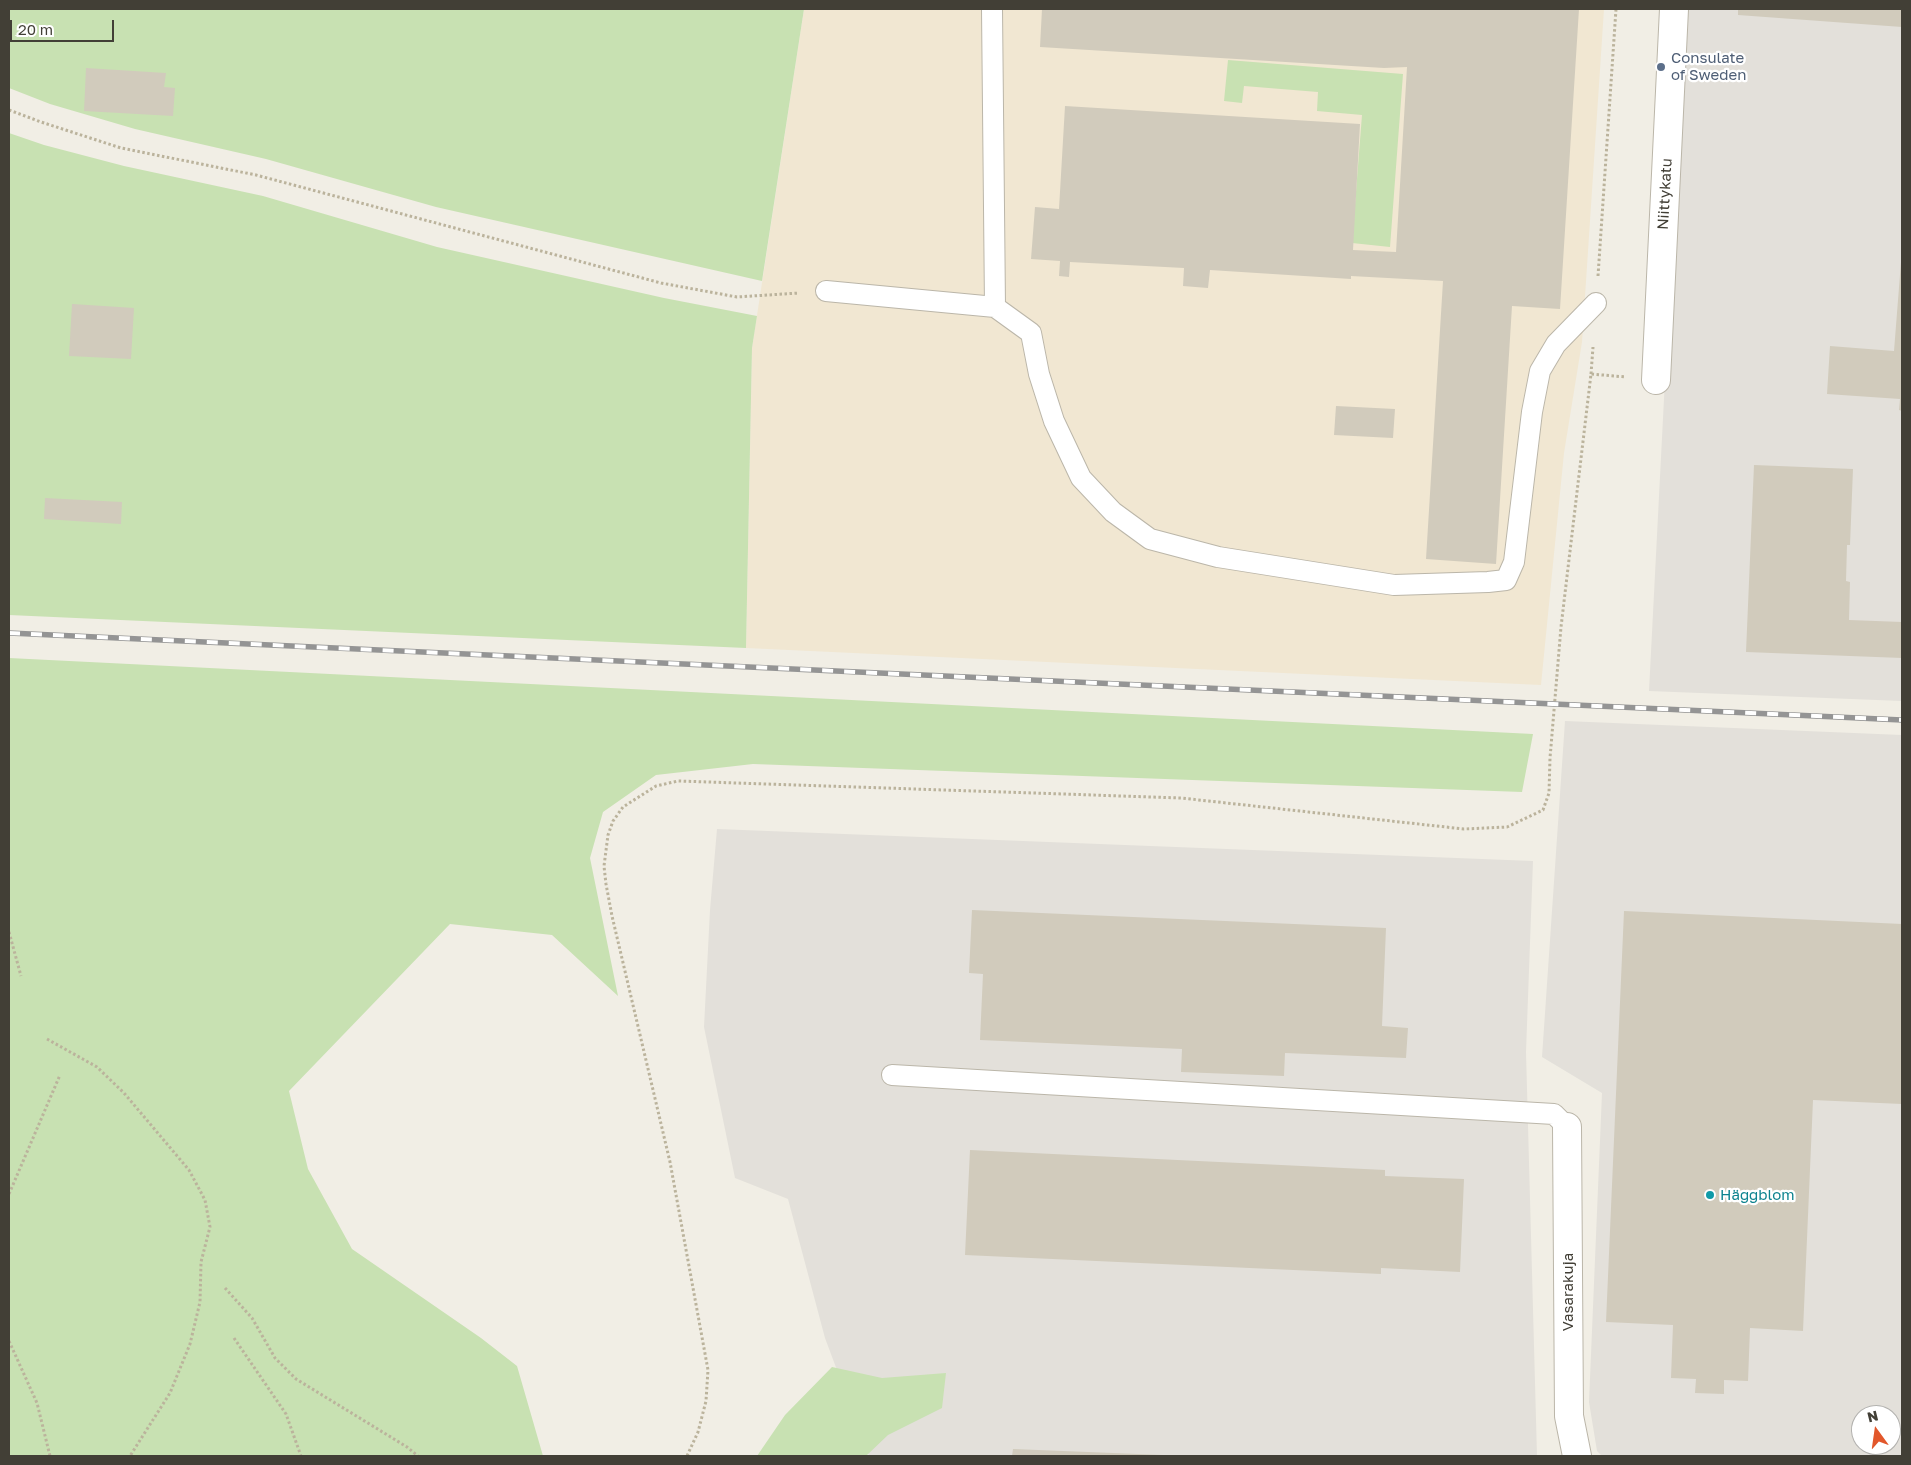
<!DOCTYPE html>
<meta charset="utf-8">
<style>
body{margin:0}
#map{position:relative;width:1911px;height:1465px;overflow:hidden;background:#f1eee5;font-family:"Golos Text",sans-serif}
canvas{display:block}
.frame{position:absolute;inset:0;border:10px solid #423f36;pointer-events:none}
.north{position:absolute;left:1851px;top:1405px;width:50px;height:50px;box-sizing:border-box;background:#fff;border:1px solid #b3b2af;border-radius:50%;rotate:346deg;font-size:14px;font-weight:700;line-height:20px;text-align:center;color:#423f36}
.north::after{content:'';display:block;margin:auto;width:18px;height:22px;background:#e2572b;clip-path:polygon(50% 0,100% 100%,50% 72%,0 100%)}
.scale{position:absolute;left:10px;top:20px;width:104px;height:22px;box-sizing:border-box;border:2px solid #423f36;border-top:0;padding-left:6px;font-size:15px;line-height:18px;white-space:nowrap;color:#423f36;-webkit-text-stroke:4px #fff;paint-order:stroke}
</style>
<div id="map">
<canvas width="1911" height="1465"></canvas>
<div class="frame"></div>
<div class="north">N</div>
<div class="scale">20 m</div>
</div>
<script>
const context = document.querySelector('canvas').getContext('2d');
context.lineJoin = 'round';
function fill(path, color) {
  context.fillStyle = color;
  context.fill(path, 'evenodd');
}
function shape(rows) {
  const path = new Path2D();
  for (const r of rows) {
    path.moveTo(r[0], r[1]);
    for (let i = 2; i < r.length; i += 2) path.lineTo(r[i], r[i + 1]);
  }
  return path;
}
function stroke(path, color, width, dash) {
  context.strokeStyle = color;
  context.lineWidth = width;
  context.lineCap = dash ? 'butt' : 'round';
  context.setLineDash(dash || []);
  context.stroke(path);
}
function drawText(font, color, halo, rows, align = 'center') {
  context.font = font + ' "Golos Text",sans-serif';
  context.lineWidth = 4.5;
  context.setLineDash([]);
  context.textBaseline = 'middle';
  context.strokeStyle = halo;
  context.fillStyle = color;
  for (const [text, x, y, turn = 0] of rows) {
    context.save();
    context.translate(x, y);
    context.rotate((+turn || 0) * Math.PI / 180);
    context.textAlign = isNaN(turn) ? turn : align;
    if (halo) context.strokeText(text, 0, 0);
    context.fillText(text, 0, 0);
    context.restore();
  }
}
fill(shape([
 [804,9,1604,9,1582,342,1564,453,1541,685,746,648,752,348]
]), '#f1e7d2');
fill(shape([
 [1684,9,1902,9,1902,701,1649,691],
 [1565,721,1902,735,1902,1456,1602,1456,1597,1451,1589,1402,1602,1093,1542,1057],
 [1861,1415,1891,1415,1891,1445,1861,1445],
 [717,829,1533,861,1526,1052,1537,1456,869,1456,825,1338,788,1199,735,1178,704,1027,710,910]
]), '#e3e0da');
fill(shape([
 [9,9,804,9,762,281,436,207,266,159,135,129,50,104,9,88],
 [1228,60,1403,74,1390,247,1352,243,1362,115,1317,111,1318,92,1244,86,1242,103,1224,101],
 [9,133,44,145,124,166,263,196,437,247,664,298,757,316,752,348,746,648,9,615],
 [9,658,1533,734,1522,792,753,764,656,775,603,812,590,858,618,996,552,935,450,924,289,1091,308,1169,352,1249,481,1338,517,1366,543,1456,9,1456],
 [832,1367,882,1378,946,1373,942,1408,888,1435,866,1456,757,1456,785,1415]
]), '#c8e1b2');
fill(shape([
 [1042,9,1579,9,1560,309,1512,306,1496,564,1426,559,1443,281,1351,276,1351,279,1210,270,1208,288,1183,286,1184,268,1070,262,1069,277,1059,276,1060,261,1031,259,1035,207,1059,209,1065,106,1360,124,1353,250,1396,252,1407,67,1384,68,1040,47],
 [1738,9,1902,9,1902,27,1738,15],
 [86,68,166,73,164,87,175,88,173,116,84,111],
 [1901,262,1902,262,1902,411,1899,410,1900,399,1827,394,1830,346,1894,351],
 [72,304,134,308,131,359,69,356],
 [1336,406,1395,409,1393,438,1334,435],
 [1754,465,1853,469,1850,545,1847,545,1846,581,1850,582,1849,620,1902,622,1902,658,1746,652],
 [45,498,122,502,121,524,44,519],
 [972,910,1386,928,1382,1026,1408,1028,1406,1058,1285,1053,1284,1076,1181,1072,1182,1049,980,1040,983,974,969,973],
 [1624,911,1902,924,1902,1104,1813,1100,1803,1331,1750,1328,1748,1381,1724,1380,1724,1394,1695,1393,1696,1379,1671,1378,1673,1325,1606,1322],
 [970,1150,1385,1170,1385,1176,1464,1179,1460,1272,1381,1268,1381,1274,965,1255],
 [1013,1449,1163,1455,1163,1456,1012,1456]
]), '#d1cbbc');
const lane = shape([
 [992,9,995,307,1031,333,1039,374,1054,421,1081,478,1113,512,1150,539,1218,557,1394,585,1488,582,1506,580,1514,562,1532,412,1540,371,1556,344,1596,303],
 [826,291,995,307],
 [892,1075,1554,1114,1567,1127]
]);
const street = shape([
 [1656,380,1674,9],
 [1567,1127,1569,1416,1577,1456]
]);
stroke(lane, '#bbb6a9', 22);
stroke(street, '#bbb6a9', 30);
stroke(shape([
 [9,110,41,122,121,148,256,175,661,283,737,297,799,293],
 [1598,276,1616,9],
 [1591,374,1593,347],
 [9,932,21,976],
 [47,1039,97,1067,124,1093,189,1170,205,1200,210,1227,201,1262,200,1302,190,1344,170,1393,130,1456],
 [9,1194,60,1075],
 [225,1288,252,1318,275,1358,296,1379,407,1447,418,1456],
 [234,1338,286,1414,301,1456],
 [9,1341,37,1403,50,1456],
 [687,1456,698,1432,706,1401,708,1370,670,1162,612,916,606,884,604,866,608,835,613,821,623,807,656,786,678,781,1181,798,1464,829,1507,827,1543,810,1549,793,1550,758,1561,627,1591,374,1626,377]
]), '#bbb39c', 3, [2.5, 2.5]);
stroke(lane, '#fff', 20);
stroke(street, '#fff', 28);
const rail = shape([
 [9,633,1902,720]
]);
stroke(rail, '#949494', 5.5);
stroke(rail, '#fff', 4, [11]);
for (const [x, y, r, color] of [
 [1661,67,5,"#5c6f8a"],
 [1710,1195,5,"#0f9aa8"]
]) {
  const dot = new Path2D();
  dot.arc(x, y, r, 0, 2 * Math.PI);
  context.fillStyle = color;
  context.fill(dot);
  stroke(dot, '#fff', 2);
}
drawText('15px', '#4e5e75', '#fff', [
 ["Consulate",1671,58],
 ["of Sweden",1671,75]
], 'left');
drawText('15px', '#423f36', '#fff', [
 ["Niittykatu",1665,194,-87],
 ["Vasarakuja",1568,1292,-90]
]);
drawText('15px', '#0d838f', '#fff', [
 ["Häggblom",1720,1195]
], 'left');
</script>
